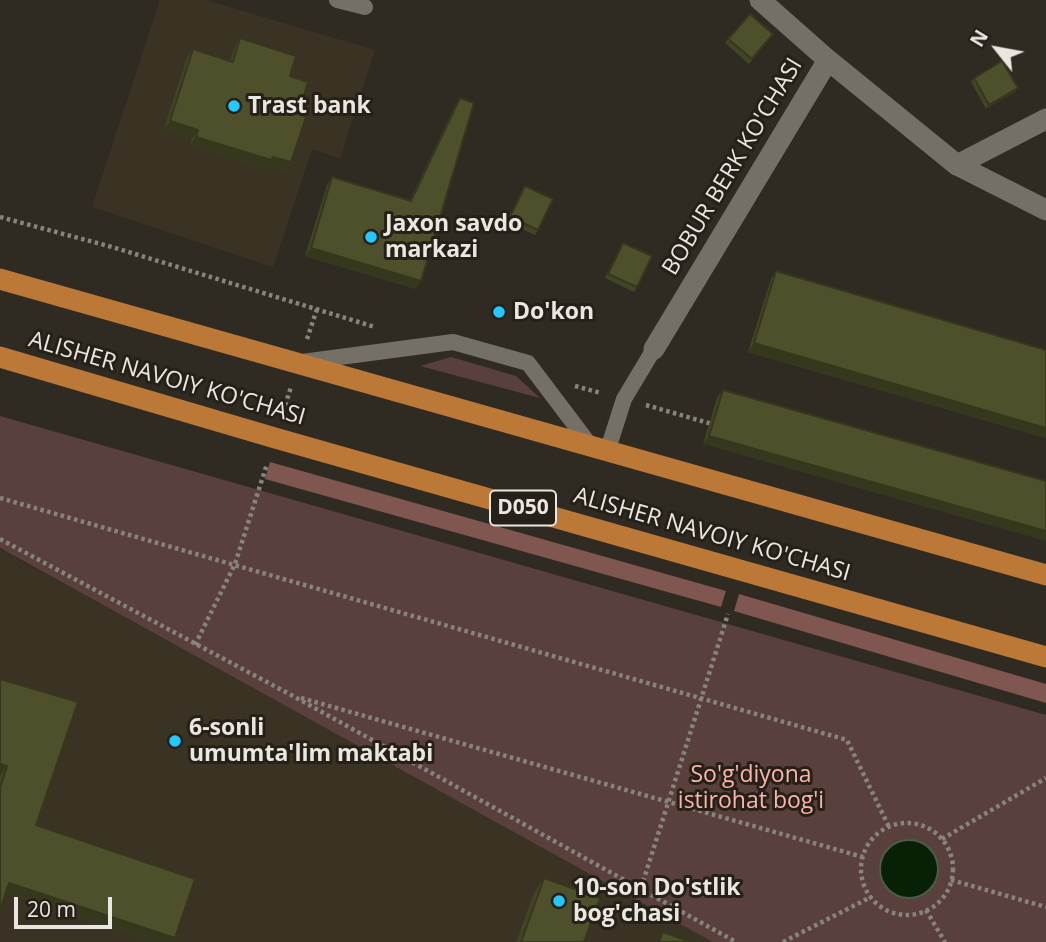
<!DOCTYPE html>
<style>
body{margin:0}
#map{position:relative;width:1046px;height:942px;overflow:hidden;background:#302b22;font-family:"Open Sans",sans-serif}
canvas{display:block}
.north{position:absolute;left:962px;top:14px;width:70px;height:70px;-webkit-text-stroke:5px #262118;paint-order:stroke;rotate:301deg;font-size:19px;font-weight:700;line-height:28px;text-align:center;color:#eae7e1}
.north::after{content:'';display:block;margin:auto;width:24px;height:32px;background:#eae7e1;clip-path:polygon(50% 0,100% 100%,50% 72%,0 100%)}
.scale{position:absolute;left:14px;top:897px;width:98px;height:32px;box-sizing:border-box;border:4px solid #eae7e1;border-top:0;padding-left:9px;font-size:21px;line-height:24px;white-space:nowrap;color:#eae7e1;-webkit-text-stroke:5px #262118;paint-order:stroke}
</style>
<div id="map">
<canvas width="1046" height="942"></canvas>
<div class="north">N</div>
<div class="scale">20 m</div>
</div>
<script>
const context = document.querySelector('canvas').getContext('2d');
context.lineJoin = 'round';
function fill(path, color) {
  context.fillStyle = color;
  context.fill(path, 'evenodd');
}
function shape(rows) {
  const path = new Path2D();
  for (const r of rows) {
    if (r.length === 3) {
      path.moveTo(r[0] + r[2], r[1]);
      path.arc(r[0], r[1], r[2], 0, 2 * Math.PI);
      continue;
    }
    path.moveTo(r[0], r[1]);
    for (let i = 2; i < r.length; i += 2) path.lineTo(r[i], r[i + 1]);
  }
  return path;
}
function stroke(path, color, width, dash) {
  context.strokeStyle = color;
  context.lineWidth = width;
  context.lineCap = dash ? 'butt' : 'round';
  context.setLineDash(dash || []);
  context.stroke(path);
}
function drawText(font, color, halo, rows, align = 'center') {
  context.font = font + ' "Open Sans",sans-serif';
  context.lineWidth = 6;
  context.setLineDash([]);
  context.textBaseline = 'middle';
  context.strokeStyle = halo;
  context.fillStyle = color;
  for (const [text, x, y, turn = 0] of rows) {
    context.save();
    context.translate(x, y);
    context.rotate((+turn || 0) * Math.PI / 180);
    context.textAlign = isNaN(turn) ? turn : align;
    if (halo) context.strokeText(text, 0, 0);
    context.fillText(text, 0, 0);
    context.restore();
  }
}
fill(shape([
 [160,0,205,0,375,50,340,158,312,149,273,267,92,207],
 [0,549,566,859,715,942,0,942]
]), '#3a3323');
fill(shape([
 [451,357,516,376,540,398,420,366],
 [0,416,1046,715,1046,942,713,942,0,548]
]), '#59403d');
fill(shape([
 [270,462,726,591,721,607,265,479],
 [739,594,1046,684,1046,703,734,611]
]), '#805650');
const water = shape([
 [909,869,29]
]);
fill(water, '#082005');
stroke(water, '#4c5c47', 2);
stroke(shape([
 [0,217,112,247,375,327],
 [307,339,317,309],
 [575,386,601,393],
 [646,405,712,424],
 [283,412,291,387],
 [0,498,847,740,889,827],
 [0,539,293,696,736,942],
 [195,645,235,564,267,464],
 [301,698,863,857],
 [907,869,46],
 [942,839,1046,778],
 [951,880,1046,907],
 [641,888,728,614],
 [926,910,945,942],
 [783,942,871,897]
]), '#88847d', 4.5, [3.5, 3.5]);
stroke(shape([
 [337,0,365,7],
 [302,362,453,342,528,363,590,445],
 [608,449,624,399,654,349]
]), '#757065', 16);
stroke(shape([
 [760,0,828,60],
 [957,165,1046,210],
 [654,349,828,60,957,165,1046,119]
]), '#757065', 21);
stroke(shape([
 [0,279,1046,575],
 [0,357,275,438,1046,657]
]), '#bb7836', 21);
fill(shape([
 [773,34,749,64,725,43,728,39],
 [240,38,290,76,298,114,291,162,285,171,268,165,265,169,190,145,192,139,164,129,187,57,193,49,230,61,235,47],
 [974,78,1015,92,986,109,971,82],
 [460,98,416,289,305,256,327,185,332,177,410,200,455,106],
 [525,186,538,230,535,235,507,222],
 [623,243,637,287,634,292,605,278],
 [776,271,1046,350,1046,438,748,352,771,279],
 [723,390,1016,472,703,444,717,398],
 [0,679,36,825,175,938,173,942,156,942,6,892,0,910,0,778,1,774,0,774],
 [544,878,584,942,516,942,534,893]
]), '#424524');
fill(shape([
 [1018,88,1015,92,986,109,989,105],
 [170,121,198,130,192,139,164,129],
 [196,137,273,157,291,162,285,171,268,165,265,169,190,145],
 [311,248,421,281,416,289,305,256],
 [754,343,1046,428,1046,438,748,352],
 [709,436,1046,531,1046,541,703,444],
 [0,764,7,766,1,774,0,774],
 [9,883,175,938,173,942,156,942,4,891]
]), '#36381d');
const building = shape([
 [750,14,773,34,752,59,728,39,750,14],
 [240,38,296,56,290,76,308,82,298,114,306,117,291,162,273,157,271,160,196,137,198,130,170,121,193,49,233,62,240,38],
 [1002,61,1018,88,989,105,974,78,1002,61],
 [460,98,474,103,421,281,311,248,332,177,411,201,460,98],
 [525,186,553,199,538,230,510,217,525,186],
 [623,243,652,256,637,287,608,274,623,243],
 [776,271,1046,350,1046,428,754,343,776,271],
 [723,390,1046,481,1046,531,709,436,723,390],
 [0,679,78,702,36,825,195,879,175,938,9,883,0,910,0,788,7,766,0,764,0,679],
 [544,878,600,898,584,942,521,942,544,878],
 [663,932,691,942,659,942,663,932]
]);
fill(building, '#4d502a');
stroke(building, '#36381d', 2);
for (const [x, y, r, color] of [
 [234,106,7,"#23c9fe"],
 [371,237,7,"#23c9fe"],
 [499,312,7,"#23c9fe"],
 [175,741,7,"#23c9fe"],
 [559,901,7,"#23c9fe"]
]) {
  const dot = new Path2D();
  dot.arc(x, y, r, 0, 2 * Math.PI);
  context.fillStyle = color;
  context.fill(dot);
  stroke(dot, '#262118', 2.5);
}
for (const [x, y, w] of [
 [523,508,66]
]) {
  const box = new Path2D();
  box.roundRect(x - w / 2, y - 17.5, w, 35, 5);
  context.fillStyle = '#262118';
  context.fill(box);
  stroke(box, '#eae7e1', 2);
}
drawText('bold 21px', '#eae7e1', null, [
 ["D050",523,508]
]);
drawText('bold 23px', '#eae7e1', '#262118', [
 ["Trast bank",248,106],
 ["Jaxon savdo",385,224],
 ["markazi",385,250],
 ["Do'kon",513,312],
 ["6-sonli",189,728],
 ["umumta'lim maktabi",189,754],
 ["10-son Do'stlik",573,888],
 ["bog'chasi",573,914]
], 'left');
drawText('23px', '#eae7e1', '#262118', [
 ["BOBUR BERK KO'CHASI",733,167,-59],
 ["ALISHER NAVOIY KO'CHASI",167,379,16],
 ["ALISHER NAVOIY KO'CHASI",712,535,16]
]);
drawText('23px', '#fdb3aa', '#262118', [
 ["So'g'diyona",751,775],
 ["istirohat bog'i",751,801]
]);
</script>
